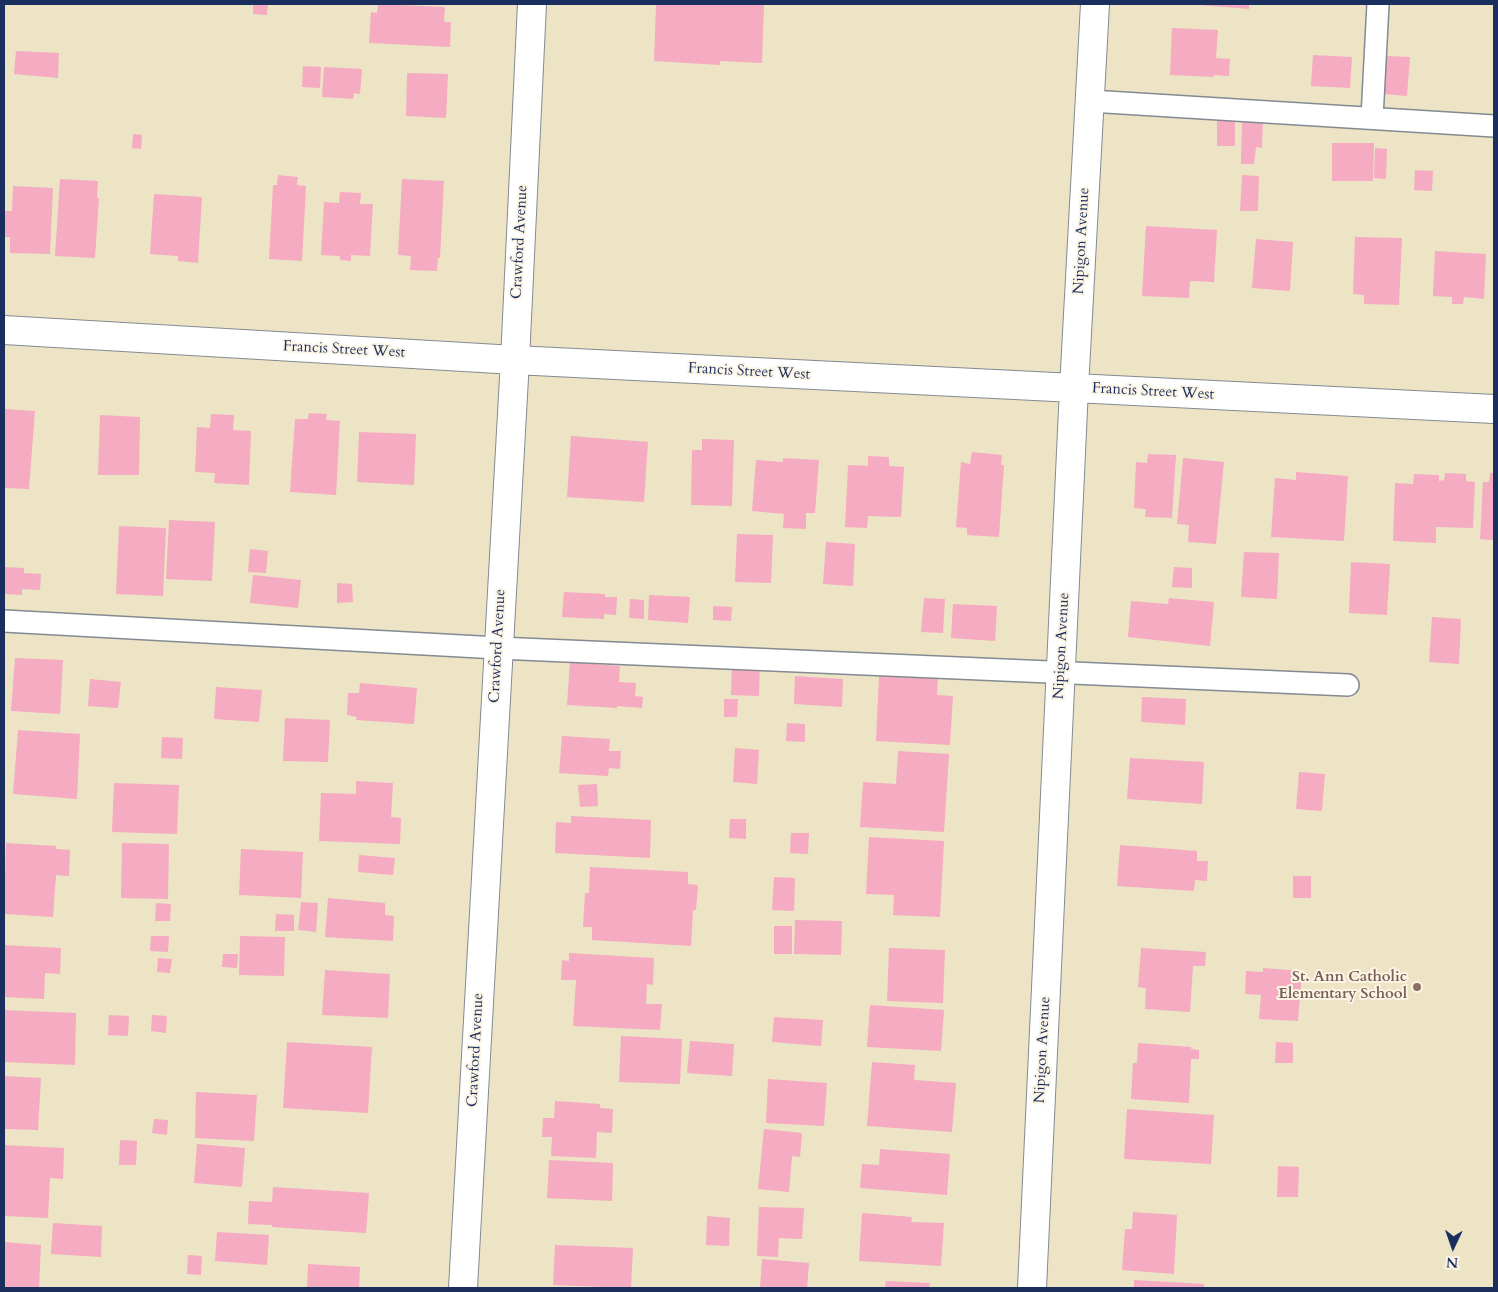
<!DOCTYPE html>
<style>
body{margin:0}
#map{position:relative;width:1498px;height:1292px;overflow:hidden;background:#ede4c5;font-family:Cardo,serif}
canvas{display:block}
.frame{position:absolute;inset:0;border:5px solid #1b2f5e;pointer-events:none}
.north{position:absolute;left:1428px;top:1222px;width:50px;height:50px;-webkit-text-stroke:4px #fcf5e5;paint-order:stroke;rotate:183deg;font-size:14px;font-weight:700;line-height:20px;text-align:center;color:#1b2f5e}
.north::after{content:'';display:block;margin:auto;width:18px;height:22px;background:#1b2f5e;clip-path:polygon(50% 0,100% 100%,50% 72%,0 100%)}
</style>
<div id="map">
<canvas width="1498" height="1292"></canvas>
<div class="frame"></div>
<div class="north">N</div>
</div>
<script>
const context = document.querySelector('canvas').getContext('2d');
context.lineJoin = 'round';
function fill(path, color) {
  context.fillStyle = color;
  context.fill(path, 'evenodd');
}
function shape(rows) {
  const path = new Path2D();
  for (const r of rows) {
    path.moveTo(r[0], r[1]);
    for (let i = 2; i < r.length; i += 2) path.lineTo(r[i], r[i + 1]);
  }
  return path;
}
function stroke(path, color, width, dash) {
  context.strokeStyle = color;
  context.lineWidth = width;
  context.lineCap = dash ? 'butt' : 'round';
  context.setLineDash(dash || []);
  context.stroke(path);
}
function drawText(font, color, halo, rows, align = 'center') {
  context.font = font + ' Cardo,serif';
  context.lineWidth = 4;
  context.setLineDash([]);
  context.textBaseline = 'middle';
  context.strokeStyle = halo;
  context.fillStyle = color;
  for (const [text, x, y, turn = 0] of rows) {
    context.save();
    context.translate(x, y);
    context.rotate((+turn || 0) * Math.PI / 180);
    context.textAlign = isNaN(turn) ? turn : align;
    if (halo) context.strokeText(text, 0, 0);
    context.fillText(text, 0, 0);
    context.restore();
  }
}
fill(shape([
 [253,4,268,4,267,15,253,14],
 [378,4,445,7,444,22,451,22,450,47,369,43,371,12,377,13],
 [656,4,764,4,762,63,720,61,720,65,654,61],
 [1200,4,1249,4,1249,9,1200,5],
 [1172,28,1218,30,1216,58,1230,59,1229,76,1214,75,1214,77,1170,75],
 [16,51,59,53,58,78,14,74],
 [1313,55,1352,57,1350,88,1311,86],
 [1386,56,1410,57,1407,96,1383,94],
 [303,66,321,67,320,88,302,87],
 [324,67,362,69,360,94,354,93,353,99,322,97],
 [407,73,448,74,446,118,406,116],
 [1242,117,1263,118,1262,148,1256,147,1254,164,1241,164],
 [1217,118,1235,118,1235,146,1217,146],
 [133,134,142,135,141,149,132,148],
 [1332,143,1374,143,1373,181,1332,181],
 [1375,148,1387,149,1386,179,1374,178],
 [1415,170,1433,171,1432,191,1414,190],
 [278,175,298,177,297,185,306,186,302,261,269,259,273,185,277,185],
 [1242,175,1259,176,1258,211,1240,211],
 [60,179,98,181,97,198,99,198,95,258,55,256],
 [402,179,444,181,440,258,438,258,437,271,410,270,411,256,398,255],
 [13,186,53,188,50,254,10,253,10,237,4,237,4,211,12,211],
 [340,192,361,193,360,204,373,204,370,256,351,255,351,261,340,260,340,256,321,255,324,202,339,203],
 [154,194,202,197,198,263,178,261,178,256,150,254],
 [1146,226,1217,230,1214,282,1190,281,1189,298,1142,296],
 [1355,237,1402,238,1399,305,1364,304,1364,295,1353,294],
 [1256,239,1293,242,1290,291,1252,288],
 [1435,251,1486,254,1484,299,1464,297,1463,304,1452,304,1452,297,1433,296],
 [4,409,35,411,29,489,4,488],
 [309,413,327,414,326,420,340,421,336,495,290,492,295,419,308,419],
 [211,414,234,415,233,430,251,431,249,485,214,483,215,473,195,472,197,427,210,428],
 [100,415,140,417,139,475,98,475],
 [359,432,416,434,414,485,357,482],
 [571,436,648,442,644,502,567,497],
 [702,439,734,440,732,506,691,505,692,450,702,450],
 [972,452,1002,455,1001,465,1004,465,999,537,967,535,967,528,956,527,961,462,970,464],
 [1148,454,1176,455,1172,518,1145,517,1146,509,1134,508,1136,462,1147,463],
 [868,456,889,457,889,466,904,467,901,517,868,516,867,528,845,527,848,465,868,466],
 [783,458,819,460,815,513,806,513,806,529,783,528,784,514,752,511,756,460,783,462],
 [1183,458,1224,462,1216,544,1188,542,1189,525,1177,524],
 [1296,472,1348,476,1344,541,1271,537,1275,478,1296,480],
 [1445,473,1466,474,1466,481,1475,482,1473,528,1436,527,1436,543,1393,541,1395,483,1413,484,1414,474,1439,475,1439,481,1444,480],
 [1490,473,1494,473,1494,540,1480,539,1483,482,1489,482],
 [169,520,215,522,212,581,166,579],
 [119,526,166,528,163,596,116,594],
 [737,534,773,535,771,583,735,582],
 [826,542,855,544,853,586,823,584],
 [250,549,268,551,266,573,248,572],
 [1244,552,1279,553,1277,599,1241,597],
 [1351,562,1390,564,1387,615,1349,613],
 [4,567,24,568,24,573,41,574,40,590,22,589,22,595,4,594],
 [1174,567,1192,568,1192,588,1172,587],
 [253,575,301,580,298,608,250,603],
 [337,583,352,584,353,602,337,603],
 [564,592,605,594,605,597,617,597,616,615,604,614,604,619,562,617],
 [649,595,690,597,688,623,648,620],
 [924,598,945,599,943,633,921,632],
 [1169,598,1214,602,1210,646,1128,637,1131,601,1168,604],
 [630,599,644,600,644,619,629,618],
 [953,604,997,606,995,641,951,638],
 [713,606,732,607,731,621,713,620],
 [1432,617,1461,619,1459,664,1429,662],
 [15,658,63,660,60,714,11,711],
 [570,662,620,666,619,682,636,683,635,696,643,697,642,708,617,706,617,708,567,705],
 [732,663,760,664,759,696,731,695],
 [879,675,938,678,937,695,953,696,950,745,876,741],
 [795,676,843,679,842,707,794,704],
 [90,679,121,682,118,708,88,706],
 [360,683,417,688,414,724,356,720,357,717,347,715,348,693,359,693],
 [216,687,262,690,259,722,214,719],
 [1142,697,1186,699,1185,725,1141,722],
 [724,699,738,699,737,717,724,717],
 [285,718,330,720,328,762,283,761],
 [787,723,805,724,805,742,786,741],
 [18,730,80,734,77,799,13,794],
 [562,736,610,739,609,751,621,751,620,769,609,768,608,776,559,773],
 [162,737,183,738,182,759,161,758],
 [735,748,759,750,757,784,733,782],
 [898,751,949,754,944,832,860,827,863,782,896,784],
 [1130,758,1204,762,1202,804,1127,799],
 [1299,772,1325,774,1322,811,1296,809],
 [356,781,393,783,391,817,401,818,400,844,319,841,321,793,356,794],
 [114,783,179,785,177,834,112,832],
 [597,784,598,806,580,807,578,785],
 [571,816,651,820,650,858,555,853,556,822,571,823],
 [730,819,746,819,746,839,729,838],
 [791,833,809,833,808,854,790,853],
 [869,837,944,841,940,917,893,915,894,895,866,894],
 [6,843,56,846,56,849,70,850,69,876,56,875,53,917,4,914],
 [122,843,169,844,168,899,121,898],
 [1120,845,1197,851,1197,861,1208,861,1207,881,1195,880,1194,891,1117,886],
 [241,849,303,852,301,898,239,895],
 [359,855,395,858,393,875,358,872],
 [590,867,688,872,688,884,698,885,696,910,693,910,691,946,592,940,592,927,583,927,585,893,589,893],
 [1293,876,1311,876,1311,898,1293,898],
 [774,877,795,878,794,911,772,910],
 [328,898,385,903,385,915,394,916,393,941,325,937],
 [301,902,318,903,316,932,298,930],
 [156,903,171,904,170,921,155,921],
 [276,914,294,915,294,931,275,931],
 [795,920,842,921,841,955,794,954],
 [774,926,792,926,792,954,774,954],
 [151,936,169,936,168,952,150,951],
 [240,936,285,937,284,976,239,975],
 [4,945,61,948,60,974,45,973,44,999,4,997],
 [889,948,945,950,943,1003,887,1001],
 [1141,948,1206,952,1205,966,1193,966,1190,1012,1145,1009,1146,988,1138,987],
 [569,953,654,958,653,985,647,984,646,1004,662,1004,660,1030,573,1026,576,980,561,980,562,960,569,961],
 [223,954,238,954,237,968,222,967],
 [158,958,172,959,170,973,157,972],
 [1263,968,1302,971,1298,1021,1259,1019,1261,995,1245,994,1246,971,1263,972],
 [325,970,390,974,388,1018,322,1015],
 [870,1005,944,1010,941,1051,867,1047],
 [4,1010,76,1013,75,1065,4,1062],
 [109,1015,129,1016,128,1036,108,1035],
 [152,1015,167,1016,166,1033,151,1031],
 [774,1017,823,1020,821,1046,772,1042],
 [621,1036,682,1039,680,1084,619,1082],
 [690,1041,734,1044,732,1076,687,1073],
 [287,1042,372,1047,368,1113,283,1108],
 [1276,1042,1293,1043,1293,1063,1275,1063],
 [1138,1043,1191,1047,1191,1049,1199,1050,1199,1059,1191,1059,1189,1103,1131,1099,1133,1063,1137,1063],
 [872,1062,915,1065,914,1080,956,1083,952,1132,867,1126],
 [4,1076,41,1078,38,1130,4,1129],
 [768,1079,827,1083,824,1126,766,1123],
 [196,1092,257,1095,254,1141,195,1138],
 [555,1101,600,1104,600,1108,613,1109,612,1133,597,1132,596,1158,551,1156,552,1137,542,1137,543,1118,554,1118],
 [1127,1109,1214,1115,1211,1164,1124,1159],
 [154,1119,168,1120,167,1135,152,1133],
 [764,1129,802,1133,800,1157,792,1156,789,1192,758,1189],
 [120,1140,137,1141,136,1165,119,1165],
 [197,1144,245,1148,242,1187,194,1183],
 [4,1145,64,1148,63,1179,50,1178,48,1218,4,1216],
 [880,1149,950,1154,947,1195,860,1188,862,1164,879,1165],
 [549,1160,613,1163,612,1201,547,1198],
 [1278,1166,1299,1167,1298,1197,1277,1197],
 [273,1187,369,1193,366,1233,272,1227,272,1225,248,1224,249,1201,272,1202],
 [759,1207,804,1208,802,1239,779,1238,778,1257,757,1256],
 [1133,1212,1177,1215,1174,1274,1122,1270,1125,1229,1132,1229],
 [862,1213,912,1217,911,1222,944,1223,941,1266,859,1261],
 [707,1216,730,1218,729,1246,706,1245],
 [53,1223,102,1226,101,1257,51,1254],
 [217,1232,269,1235,267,1265,215,1261],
 [4,1242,41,1245,39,1288,4,1288],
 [555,1245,633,1248,631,1288,553,1285],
 [188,1255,202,1256,201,1275,187,1274],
 [762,1259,809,1263,807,1288,760,1288],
 [308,1264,360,1267,359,1288,307,1288],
 [1134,1280,1204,1284,1204,1288,1134,1288],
 [886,1281,930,1283,929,1288,885,1288]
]), '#f5abc1');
const service = shape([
 [1090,101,1494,126],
 [1372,118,1378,4],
 [4,621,498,648,1348,685]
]);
const minor = shape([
 [4,330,515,360,1494,409],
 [463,1288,515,360,532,4],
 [1032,1288,1074,388,1095,4]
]);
stroke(service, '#848a92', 24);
stroke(minor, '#848a92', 30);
stroke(service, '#fff', 21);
stroke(minor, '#fff', 28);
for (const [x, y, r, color] of [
 [1417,987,5,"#8d6e63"]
]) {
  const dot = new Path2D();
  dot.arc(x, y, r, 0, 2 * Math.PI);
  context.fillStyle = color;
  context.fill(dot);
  stroke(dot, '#fcf5e5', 2);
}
drawText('15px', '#1b2f5e', '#fcf5e5', [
 ["Nipigon Avenue",1082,241,-87],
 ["Crawford Avenue",520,242,-87],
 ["Francis Street West",344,350,3],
 ["Francis Street West",749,372,3],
 ["Francis Street West",1153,392,3],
 ["Crawford Avenue",498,646,-87],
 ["Nipigon Avenue",1062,646,-87],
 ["Crawford Avenue",476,1050,-87],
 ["Nipigon Avenue",1043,1050,-87]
]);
drawText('bold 15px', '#785e54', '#fcf5e5', [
 ["St. Ann Catholic",1407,978],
 ["Elementary School",1407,995]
], 'right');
</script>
